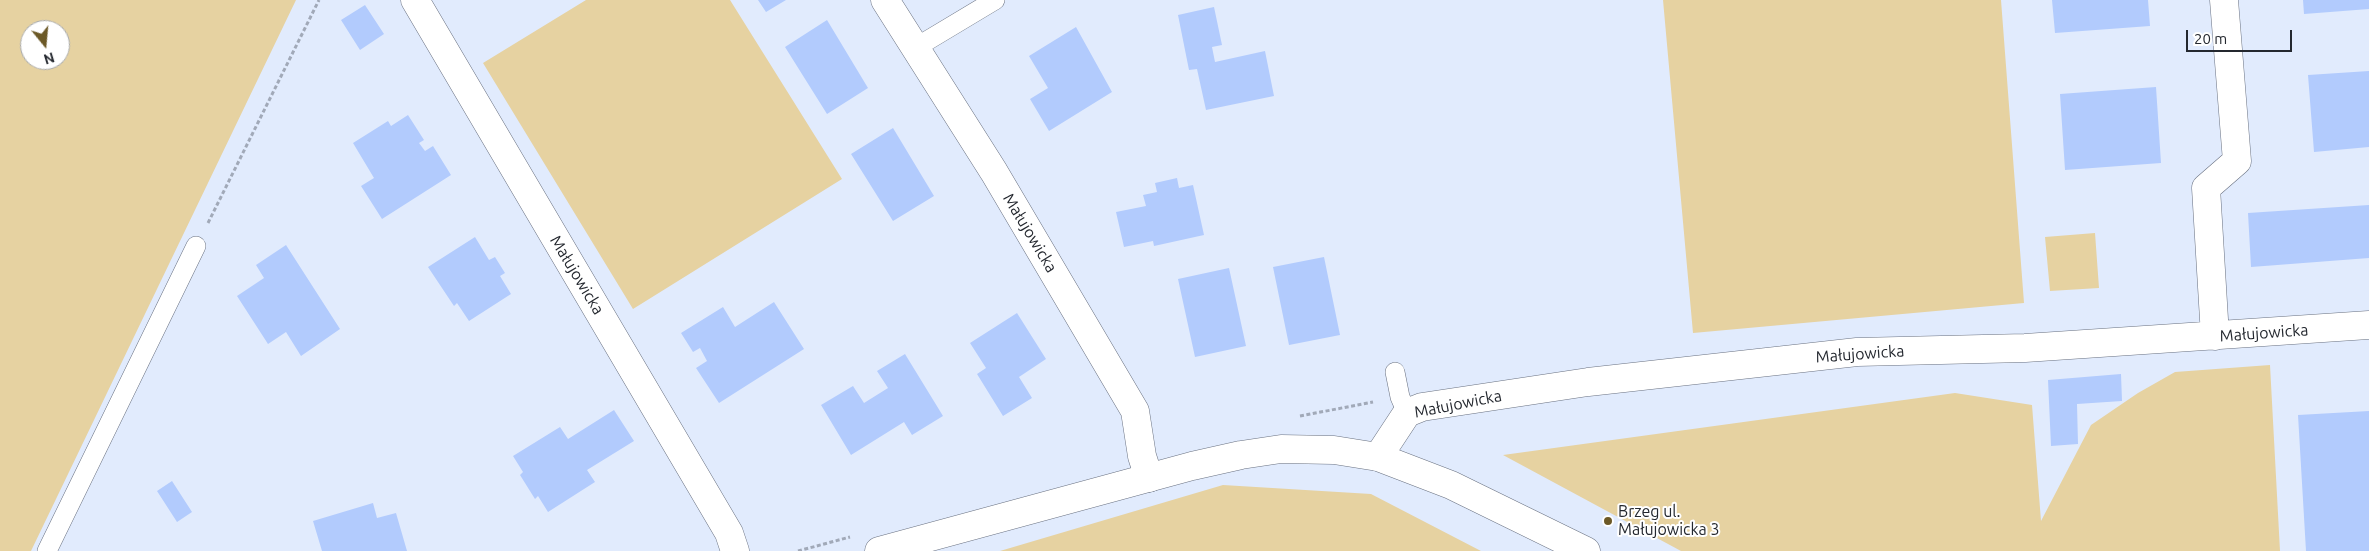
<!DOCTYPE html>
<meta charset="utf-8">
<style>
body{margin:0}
#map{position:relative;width:2369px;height:551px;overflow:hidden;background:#e1ebfd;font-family:Ubuntu,sans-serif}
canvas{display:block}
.north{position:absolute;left:20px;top:20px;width:50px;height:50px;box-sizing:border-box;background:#fff;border:1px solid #a7a9ac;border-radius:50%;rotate:163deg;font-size:14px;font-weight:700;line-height:20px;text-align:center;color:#24282f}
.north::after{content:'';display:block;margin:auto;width:18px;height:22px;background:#6c5927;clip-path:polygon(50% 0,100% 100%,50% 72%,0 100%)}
.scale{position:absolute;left:2186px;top:30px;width:106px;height:22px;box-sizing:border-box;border:2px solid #24282f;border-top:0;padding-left:6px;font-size:15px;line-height:18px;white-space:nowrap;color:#24282f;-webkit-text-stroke:4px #fff;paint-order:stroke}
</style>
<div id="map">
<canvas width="2369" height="551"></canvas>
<div class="north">N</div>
<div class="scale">20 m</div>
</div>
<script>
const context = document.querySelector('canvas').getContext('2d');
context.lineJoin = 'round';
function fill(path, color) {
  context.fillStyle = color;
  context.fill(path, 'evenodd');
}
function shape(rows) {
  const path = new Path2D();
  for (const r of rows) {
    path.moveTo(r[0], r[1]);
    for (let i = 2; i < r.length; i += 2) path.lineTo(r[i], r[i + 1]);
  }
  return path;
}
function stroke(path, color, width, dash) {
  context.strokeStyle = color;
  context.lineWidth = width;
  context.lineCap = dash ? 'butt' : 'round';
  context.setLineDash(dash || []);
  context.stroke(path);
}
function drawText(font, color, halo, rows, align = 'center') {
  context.font = font + ' Ubuntu,sans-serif';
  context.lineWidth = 4;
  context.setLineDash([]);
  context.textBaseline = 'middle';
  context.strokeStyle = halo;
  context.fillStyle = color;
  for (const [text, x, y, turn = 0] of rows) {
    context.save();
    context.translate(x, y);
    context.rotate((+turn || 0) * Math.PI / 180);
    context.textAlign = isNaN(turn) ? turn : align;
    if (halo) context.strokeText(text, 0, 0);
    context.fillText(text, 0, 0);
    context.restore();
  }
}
fill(shape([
 [0,0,296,0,31,551,0,551],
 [30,30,60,30,60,60,30,60],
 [586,0,730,0,842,179,633,309,483,63],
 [1663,0,2001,0,2024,303,1693,333],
 [2095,233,2099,288,2050,291,2045,237],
 [2270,365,2280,551,1681,551,1503,455,1955,393,2032,405,2041,521,2091,425,2138,393,2175,372],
 [1223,485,1371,494,1481,551,1000,551]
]), '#e6d2a1');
fill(shape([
 [758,0,786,0,766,12],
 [2052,0,2148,0,2150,26,2055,33],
 [2303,0,2369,0,2369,9,2304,14],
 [365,5,384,34,360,50,341,20],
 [1214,7,1222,45,1212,47,1215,62,1265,51,1274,96,1206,110,1197,69,1189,70,1178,15],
 [827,20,868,88,827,114,785,47],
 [1076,27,1112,92,1049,131,1030,99,1048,88,1029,56],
 [2369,71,2369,147,2314,152,2308,75],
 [2156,87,2161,163,2065,170,2060,94],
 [408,115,424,140,419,143,425,151,433,146,451,175,382,219,361,186,374,178,353,143,388,121,391,126],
 [893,128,934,196,893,221,851,154],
 [1177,178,1179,188,1193,185,1204,235,1154,246,1153,241,1124,247,1116,212,1146,206,1143,195,1157,192,1155,183],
 [2369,205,2369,258,2251,267,2248,213],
 [475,237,489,260,495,257,505,273,500,276,511,294,469,321,457,303,454,306,428,267],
 [286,245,340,329,301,356,286,332,268,344,237,296,264,278,256,265],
 [1324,257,1340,335,1289,345,1273,267],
 [1229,268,1246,346,1195,357,1178,279],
 [774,302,804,349,719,403,696,368,707,361,700,348,693,352,681,333,723,307,735,327],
 [1017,313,1046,359,1019,377,1032,398,1003,416,977,374,986,368,970,343],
 [905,354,943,416,912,435,904,422,851,455,821,405,853,386,864,403,888,388,877,371],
 [2121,374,2122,401,2077,404,2078,444,2051,446,2048,380],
 [614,410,634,441,587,470,595,482,548,512,538,496,535,499,520,475,523,472,513,456,560,427,568,439],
 [2369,411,2369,551,2306,551,2298,415],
 [172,481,192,512,177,522,157,491],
 [373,503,377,518,396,513,407,551,322,551,313,521]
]), '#b2cbfd');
const lane = shape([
 [915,48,995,0],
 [1395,372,1400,397,1407,413],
 [47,551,196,246]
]);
const street = shape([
 [415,0,729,533,735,551],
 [885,0,994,172,1135,411,1142,456,1149,478],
 [2215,336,2206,188,2237,161,2224,0],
 [1378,457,1407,413,1422,407,1588,382,1857,352,2025,348,2369,325]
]);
const secondary = shape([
 [879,551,1192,466,1241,455,1281,449,1334,450,1378,457,1451,485,1586,551]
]);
stroke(lane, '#697181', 20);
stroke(street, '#697181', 29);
stroke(secondary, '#697181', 29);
stroke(shape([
 [208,223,319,0],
 [1300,416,1373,402],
 [798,551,850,537]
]), '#a1a9b8', 3, [4, 2.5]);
stroke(lane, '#fff', 19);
stroke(street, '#fff', 28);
stroke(secondary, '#fff', 28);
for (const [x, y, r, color] of [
 [1608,521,5,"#6c5927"]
]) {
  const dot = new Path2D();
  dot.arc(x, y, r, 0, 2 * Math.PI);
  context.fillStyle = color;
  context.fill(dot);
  stroke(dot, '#fff', 2);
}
drawText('16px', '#24282f', '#fff', [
 ["Małujowicka",1030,233,59],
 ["Małujowicka",577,275,59],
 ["Małujowicka",2264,333,-4],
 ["Małujowicka",1860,354,-4],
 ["Małujowicka",1458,404,-11]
]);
drawText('16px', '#24282f', '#fff', [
 ["Brzeg ul.",1618,512],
 ["Małujowicka 3",1618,530]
], 'left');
</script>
